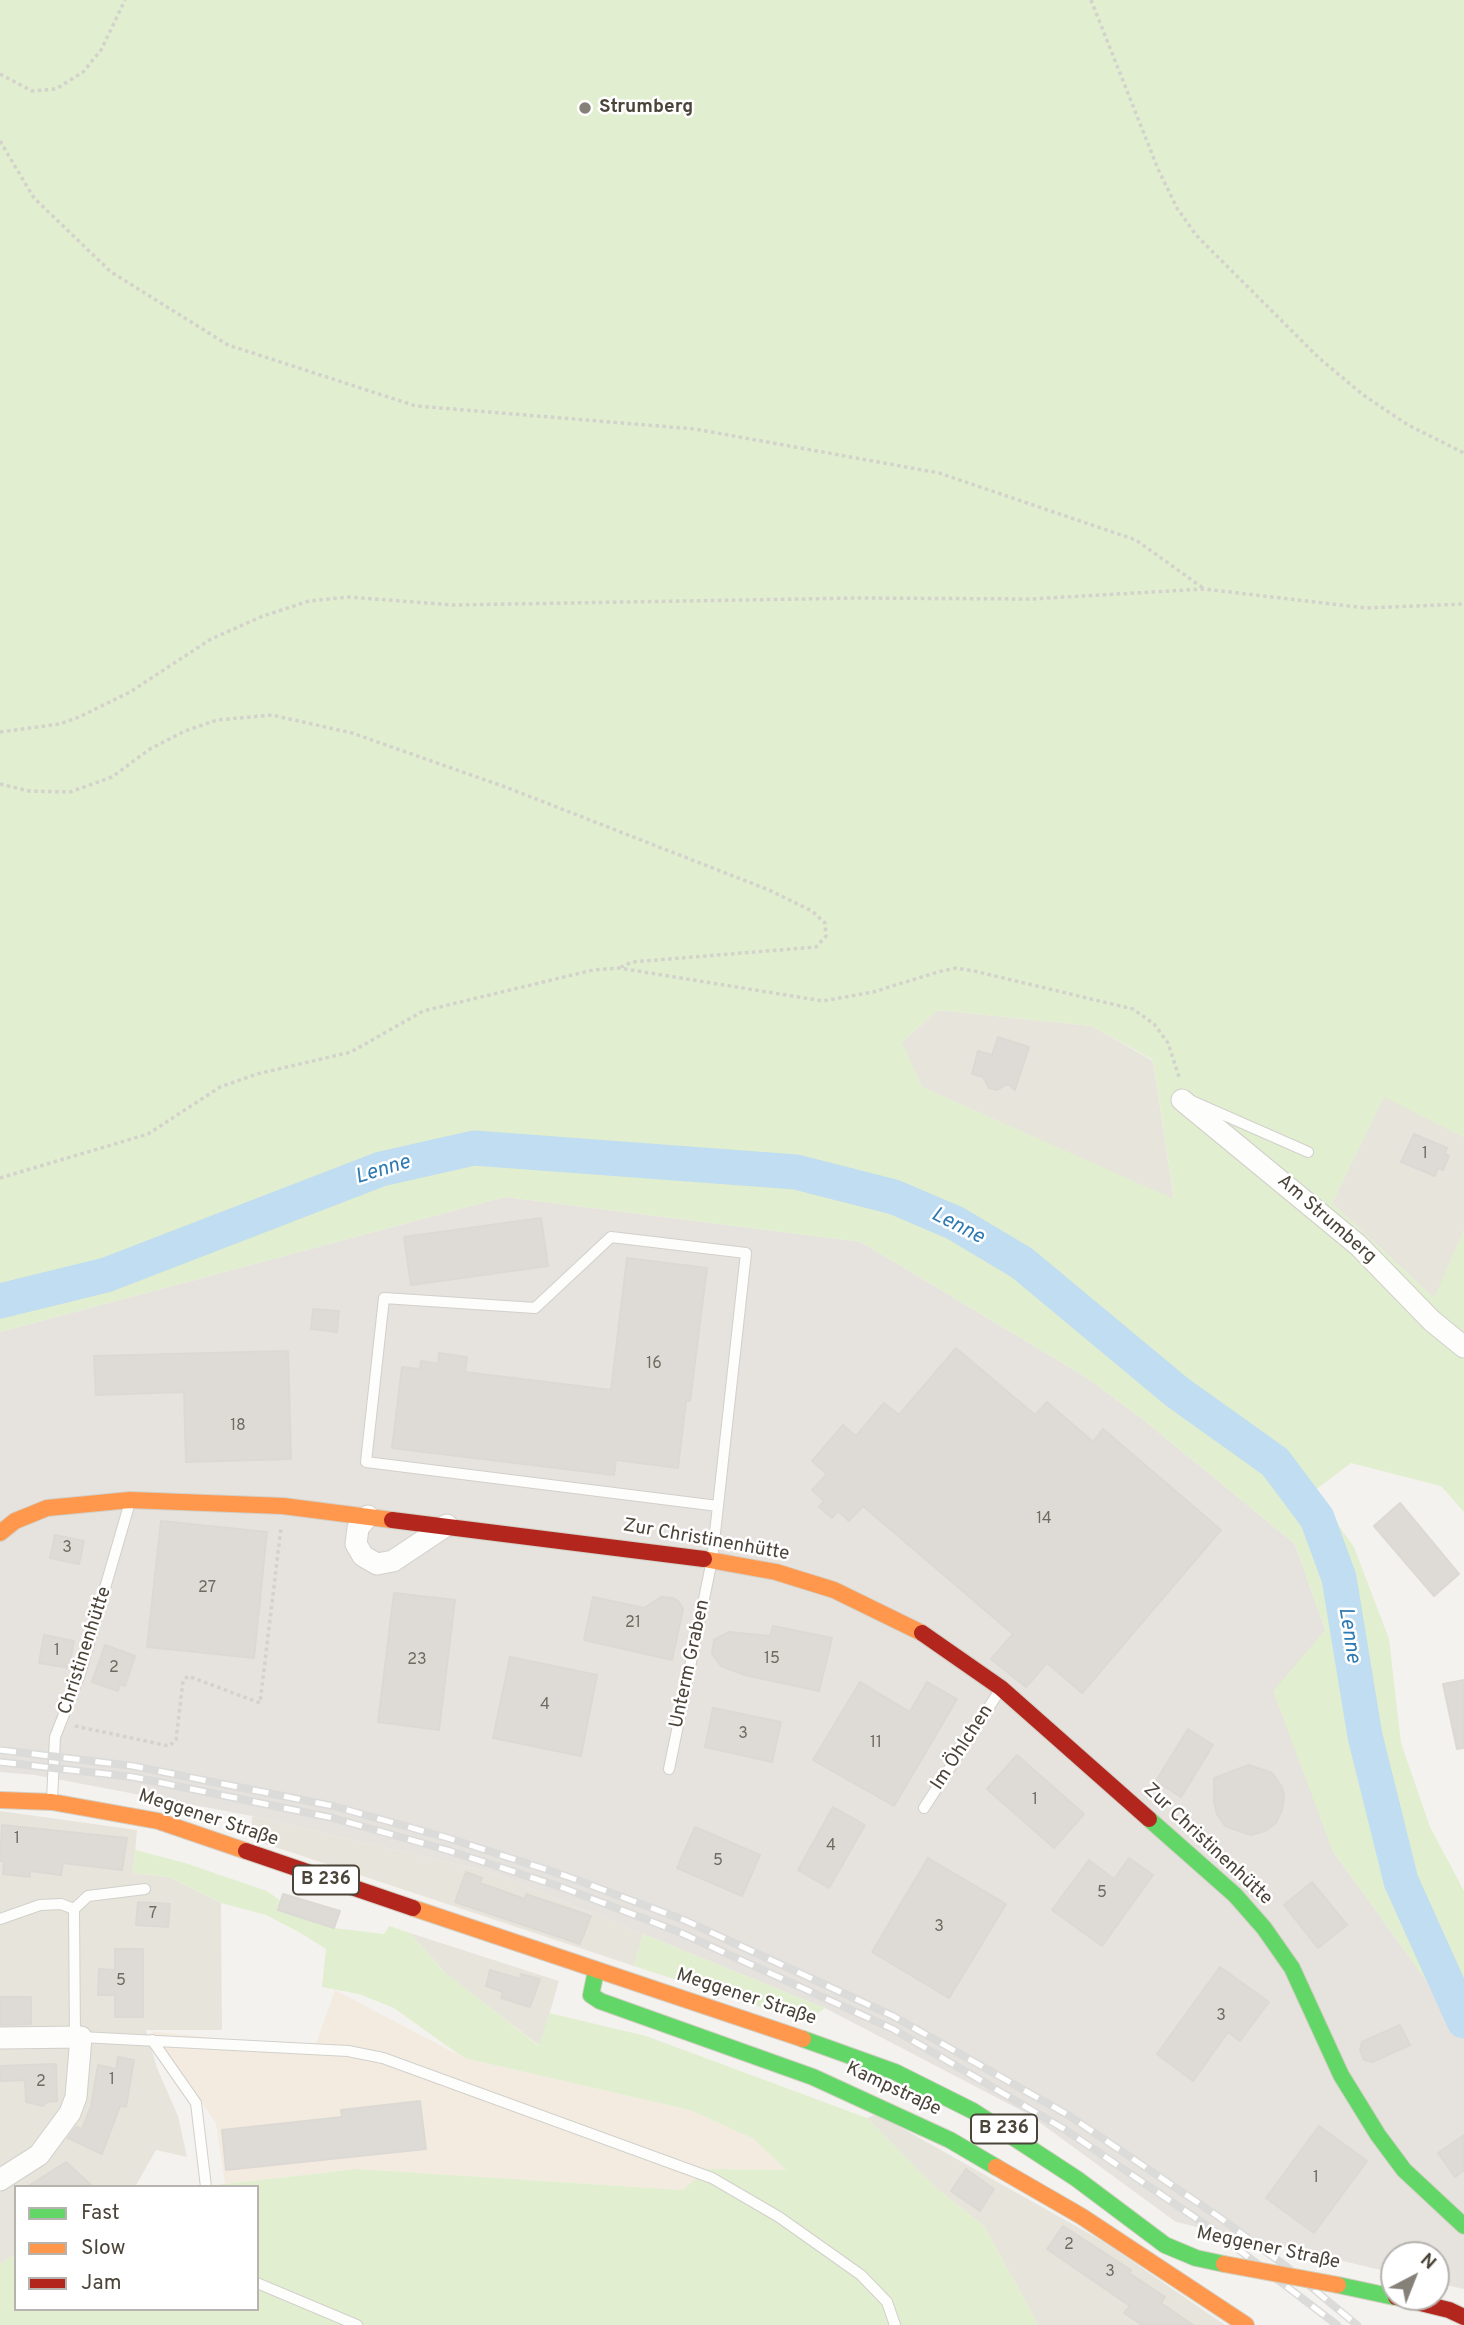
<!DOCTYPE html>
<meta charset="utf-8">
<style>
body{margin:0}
#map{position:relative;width:1464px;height:2325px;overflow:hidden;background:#f4f2ee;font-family:Overpass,sans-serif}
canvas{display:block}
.legend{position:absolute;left:14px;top:2185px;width:245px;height:126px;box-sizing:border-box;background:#fff;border:2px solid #b7b4b0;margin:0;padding:9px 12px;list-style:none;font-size:21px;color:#4b4439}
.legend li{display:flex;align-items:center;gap:14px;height:35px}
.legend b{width:35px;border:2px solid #b7b4b0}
.north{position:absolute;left:1380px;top:2241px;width:70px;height:70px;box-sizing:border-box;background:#fff;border:2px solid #b7b4b0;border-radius:50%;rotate:42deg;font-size:19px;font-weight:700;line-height:28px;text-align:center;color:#4b4439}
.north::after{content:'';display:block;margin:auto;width:24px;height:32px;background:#868178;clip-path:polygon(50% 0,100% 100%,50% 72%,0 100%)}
</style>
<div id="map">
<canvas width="1464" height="2325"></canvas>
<ul class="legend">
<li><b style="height:9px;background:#63d668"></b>Fast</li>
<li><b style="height:9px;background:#ff974d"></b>Slow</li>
<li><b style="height:9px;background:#b3261e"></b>Jam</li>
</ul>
<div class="north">N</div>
</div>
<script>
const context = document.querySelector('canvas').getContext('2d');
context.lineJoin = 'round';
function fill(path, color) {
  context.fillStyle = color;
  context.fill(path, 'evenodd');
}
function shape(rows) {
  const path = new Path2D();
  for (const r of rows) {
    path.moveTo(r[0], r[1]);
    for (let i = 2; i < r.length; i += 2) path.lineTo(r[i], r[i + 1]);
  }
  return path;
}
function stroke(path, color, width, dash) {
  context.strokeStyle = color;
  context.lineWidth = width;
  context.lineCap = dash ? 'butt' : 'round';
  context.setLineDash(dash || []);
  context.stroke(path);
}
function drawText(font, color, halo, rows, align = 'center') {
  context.font = font + ' Overpass,sans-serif';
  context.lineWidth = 5;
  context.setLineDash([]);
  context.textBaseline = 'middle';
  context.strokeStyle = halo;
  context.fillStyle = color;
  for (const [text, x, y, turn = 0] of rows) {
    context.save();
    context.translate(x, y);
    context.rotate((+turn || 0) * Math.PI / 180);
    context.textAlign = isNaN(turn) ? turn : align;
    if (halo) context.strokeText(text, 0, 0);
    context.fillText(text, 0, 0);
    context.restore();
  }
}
fill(shape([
 [938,1010,1092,1026,1153,1061,1174,1200,922,1087,901,1043],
 [1384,1096,1464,1137,1464,1230,1435,1299,1332,1203],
 [0,1811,137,1830,133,1873,169,1877,221,1903,222,2030,146,2030,157,2068,178,2116,187,2157,156,2150,135,2187,16,2187,16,2254,0,2264],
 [252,1816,493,1873,643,1934,634,1966,251,1839],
 [410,1933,559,1981,540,2046,445,1973],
 [877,2114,1104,2242,1225,2325,1038,2325,984,2226,937,2189,867,2118]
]), '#e7e4dc');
fill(shape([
 [335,1990,464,2058,690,2110,754,2139,786,2170,706,2169,683,2190,357,2169,225,2184,216,2123,151,2031,314,2049]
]), '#f3ebdf');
fill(shape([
 [505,1197,861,1242,1084,1376,1141,1418,1295,1544,1325,1630,1332,1850,1464,2033,1464,2289,1436,2283,1436,2255,1394,2255,1394,2273,1176,2222,1028,2114,825,2008,493,1873,252,1816,35,1775,0,1772,0,1332]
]), '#e6e2de');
fill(shape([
 [0,0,1464,0,1464,1137,1384,1097,1332,1203,1434,1298,1464,1230,1464,1338,1273,1160,1261,1174,1464,1354,1464,1512,1441,1486,1351,1463,1314,1491,1354,1547,1389,1639,1401,1743,1430,1827,1464,1891,1464,2033,1332,1850,1273,1691,1325,1630,1295,1544,1141,1418,1084,1376,861,1242,505,1197,0,1332],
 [938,1010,1092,1026,1153,1060,1174,1199,922,1087,902,1042],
 [135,1850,185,1863,267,1891,285,1904,334,1928,384,1934,389,1926,410,1933,443,1971,539,2046,549,2013,646,2036,867,2118,937,2189,984,2226,1038,2325,0,2325,0,2264,16,2254,16,2309,257,2309,257,2187,199,2187,357,2169,683,2190,706,2169,786,2170,754,2139,690,2110,464,2058,394,2008,359,1994,322,1987,326,1949,299,1932,266,1915,221,1903,169,1877,133,1873],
 [643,1934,825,2008,807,2022,634,1966]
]), '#e1eecf');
stroke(shape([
 [0,1301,106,1275,381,1169,474,1148,796,1172,894,1197,955,1223,1022,1263,1177,1392,1275,1462,1317,1518,1339,1578,1365,1736,1401,1881,1464,2021]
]), '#c0ddf1', 35);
const building = shape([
 [998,1037,1029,1047,1015,1090,1008,1084,996,1090,989,1088,983,1077,972,1074,978,1051,992,1055,998,1037],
 [1414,1134,1447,1148,1445,1154,1449,1156,1443,1170,1438,1168,1435,1176,1401,1162,1414,1134],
 [541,1218,548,1266,411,1285,404,1237,541,1218],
 [627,1258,707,1268,690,1401,686,1401,678,1468,616,1460,614,1475,392,1448,402,1367,420,1369,421,1361,438,1364,439,1353,467,1357,465,1372,611,1390,627,1258],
 [313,1309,339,1311,337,1332,311,1329,313,1309],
 [956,1348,1035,1415,1047,1402,1093,1442,1103,1429,1221,1530,1082,1693,1047,1663,1026,1687,991,1659,1013,1634,863,1506,849,1521,838,1511,832,1518,819,1507,824,1501,812,1490,827,1474,812,1461,843,1425,856,1436,884,1403,899,1415,956,1348],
 [288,1351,291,1459,186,1462,184,1392,96,1395,94,1356,288,1351],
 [1400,1503,1459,1574,1434,1596,1374,1526,1400,1503],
 [161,1521,267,1532,254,1658,147,1647,161,1521],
 [55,1535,84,1541,79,1564,50,1558,55,1535],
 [394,1593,455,1600,439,1730,378,1722,394,1593],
 [593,1597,644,1608,661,1597,673,1598,679,1602,683,1609,672,1660,584,1640,593,1597],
 [773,1626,832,1638,819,1691,745,1675,721,1666,712,1654,714,1640,729,1632,770,1636,773,1626],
 [44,1635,74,1641,69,1668,39,1663,44,1635],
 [105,1645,135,1656,125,1686,120,1684,118,1691,92,1682,105,1645],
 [510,1657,597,1675,581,1756,493,1738,510,1657],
 [1464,1680,1464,1748,1457,1749,1443,1684,1464,1680],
 [860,1682,910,1712,927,1682,957,1699,894,1806,813,1760,860,1682],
 [713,1708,781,1722,772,1762,705,1747,713,1708],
 [1188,1729,1213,1745,1181,1797,1156,1781,1188,1729],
 [1017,1755,1084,1814,1054,1848,987,1789,1017,1755],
 [1249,1765,1272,1773,1282,1787,1284,1797,1282,1810,1276,1823,1265,1831,1251,1835,1225,1826,1217,1814,1214,1801,1214,1778,1249,1765],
 [833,1807,865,1825,829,1888,798,1870,833,1807],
 [2,1825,127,1838,122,1870,63,1863,61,1875,30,1871,30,1877,3,1874,4,1861,0,1861,2,1825],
 [695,1827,760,1855,742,1896,677,1868,695,1827],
 [928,1858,1006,1904,949,1998,872,1952,928,1858],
 [1129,1858,1153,1875,1102,1946,1052,1910,1089,1860,1114,1879,1129,1858],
 [466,1872,482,1878,480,1883,525,1899,526,1894,591,1916,580,1944,455,1902,466,1872],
 [1312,1882,1347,1925,1318,1948,1284,1905,1312,1882],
 [283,1894,340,1911,334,1928,278,1910,283,1894],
 [138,1902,170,1904,168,1927,136,1925,138,1902],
 [115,1949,143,1949,143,2017,115,2017,115,1995,98,1995,99,1969,115,1970,115,1949],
 [1220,1967,1269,2002,1240,2041,1228,2032,1193,2081,1157,2054,1220,1967],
 [490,1970,520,1979,521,1974,540,1979,530,2007,501,1998,503,1992,486,1986,490,1970],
 [0,1997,31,1997,31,2024,0,2025,0,1997],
 [1400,2025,1410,2045,1372,2062,1364,2060,1360,2050,1362,2042,1400,2025],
 [118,2057,134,2060,126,2107,120,2106,102,2154,68,2138,76,2127,82,2129,91,2106,98,2065,116,2069,118,2057],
 [56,2064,57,2101,47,2102,43,2106,26,2102,25,2080,0,2081,0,2066,56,2064],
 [420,2101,426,2149,226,2170,222,2130,342,2117,341,2110,420,2101],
 [1319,2126,1367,2161,1314,2233,1266,2198,1319,2126],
 [1464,2135,1464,2170,1455,2177,1438,2153,1464,2135],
 [66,2162,93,2187,27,2187,66,2162],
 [966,2169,994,2189,980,2211,951,2191,966,2169],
 [1063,2226,1131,2270,1129,2273,1165,2297,1161,2303,1193,2325,1142,2325,1124,2313,1130,2306,1047,2249,1063,2226]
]);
fill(building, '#dedbd6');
stroke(building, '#dcd9d4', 2);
const lane = shape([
 [1192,1101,1308,1152],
 [669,1769,712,1560,746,1253,611,1237,535,1308,384,1298,366,1462,718,1506],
 [52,1800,55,1737,80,1674,130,1502],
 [924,1808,1000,1690],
 [74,1909,88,1896,145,1889],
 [0,1919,40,1905,61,1904,74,1909,75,2037],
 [81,2037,348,2051,383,2058,712,2178,779,2217,861,2275,887,2302,895,2325],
 [152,2040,196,2103,206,2187],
 [257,2283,357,2325]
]);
const street = shape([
 [1182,1100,1358,1245,1432,1321,1464,1347],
 [368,1516,358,1528,356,1544,363,1556,377,1564,393,1561,447,1525],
 [0,2038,81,2037,76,2097,70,2113,39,2155,0,2180]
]);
const fast = shape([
 [1149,1819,1235,1895,1264,1928,1292,1968,1341,2075,1378,2135,1404,2170,1464,2226],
 [596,1971,591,1995,600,2001,813,2077,950,2140,996,2167],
 [803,2039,895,2072,973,2111,1077,2179,1165,2245,1196,2258,1224,2264],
 [1338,2285,1394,2297]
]);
const slow = shape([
 [0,1533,15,1521,47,1508,130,1500,283,1506,392,1520],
 [704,1559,776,1572,834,1590,922,1633],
 [0,1800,52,1802,158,1821,246,1851],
 [413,1908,803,2039],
 [996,2167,1081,2216,1246,2325]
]);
const jam = shape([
 [392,1520,704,1559],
 [922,1633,1001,1688,1149,1819],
 [246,1851,413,1908],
 [1396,2297,1449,2310,1464,2317]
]);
stroke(lane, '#d2d0cb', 12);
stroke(street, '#d2d0cb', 23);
stroke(fast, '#d3cfc5', 18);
stroke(slow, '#d3cfc5', 18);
stroke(jam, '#d3cfc5', 18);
stroke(shape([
 [1091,0,1158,169,1177,208,1196,235,1319,358,1362,394,1408,425,1464,453],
 [0,74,32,91,56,89,83,72,101,50,125,0],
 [0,141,34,198,111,272,228,345,416,406,695,429,939,473,1136,540,1203,588],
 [0,732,60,724,79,717,130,692,211,639,263,616,309,601,349,597,453,605,858,598,1031,599,1204,589,1366,608,1464,604],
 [0,784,29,791,70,792,112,777,150,749,185,731,217,720,272,715,352,733,508,788,769,890,812,911,825,923,826,936,816,947,632,962,621,967],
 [0,1178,148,1134,220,1087,257,1074,351,1052,423,1011,593,970,619,968,823,1001,873,992,938,972,956,968,974,971,1133,1009,1154,1024,1168,1043,1180,1080],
 [75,1726,169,1746,176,1740,183,1681,188,1676,260,1703,281,1528]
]), '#d3d2cc', 3.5, [3.5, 3.5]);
stroke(lane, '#fdfdfc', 10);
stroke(street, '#fdfdfc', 21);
stroke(fast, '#63d668', 16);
stroke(slow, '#ff974d', 16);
stroke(jam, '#b3261e', 16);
const rail = shape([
 [0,1750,133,1766,333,1806,448,1838,566,1876,684,1920,893,2016,1068,2115,1219,2217,1287,2267,1357,2325],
 [0,1762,133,1777,333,1818,450,1851,564,1888,679,1932,893,2029,1064,2129,1209,2227,1337,2325]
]);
stroke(rail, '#dbdbda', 8);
stroke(rail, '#fff', 5, [16]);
const slowBridge = shape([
 [1224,2264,1338,2285]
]);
stroke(slowBridge, '#d6cebb', 18, []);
stroke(slowBridge, '#ff974d', 16);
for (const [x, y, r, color] of [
 [585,108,7,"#868178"]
]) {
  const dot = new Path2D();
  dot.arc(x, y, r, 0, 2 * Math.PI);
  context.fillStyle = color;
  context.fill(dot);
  stroke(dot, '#fff', 2.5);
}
drawText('16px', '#706a61', null, [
 ["1",1425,1155],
 ["16",654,1365],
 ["18",238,1427],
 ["14",1044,1520],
 ["3",67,1549],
 ["27",207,1589],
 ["21",633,1624],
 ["1",57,1652],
 ["15",772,1660],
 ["23",417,1661],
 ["2",114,1669],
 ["4",545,1706],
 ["3",743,1735],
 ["11",876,1744],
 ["1",1035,1801],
 ["1",17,1840],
 ["4",831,1847],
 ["5",718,1862],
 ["5",1102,1894],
 ["7",153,1915],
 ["3",939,1928],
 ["5",121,1982],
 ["3",1221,2017],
 ["1",112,2081],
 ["2",41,2083],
 ["1",1316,2179],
 ["2",1069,2246],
 ["3",1110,2273]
]);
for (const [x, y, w] of [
 [326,1880,66],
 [1004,2129,66]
]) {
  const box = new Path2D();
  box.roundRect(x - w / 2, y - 14.5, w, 29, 5);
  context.fillStyle = '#fff';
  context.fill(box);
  stroke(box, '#4b4439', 2);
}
drawText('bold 18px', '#4b4439', null, [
 ["B 236",326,1880],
 ["B 236",1004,2129]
]);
drawText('bold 19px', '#4b4439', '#fff', [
 ["Strumberg",599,108]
], 'left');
drawText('19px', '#4b4439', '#fff', [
 ["Am Strumberg",1326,1220,41],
 ["Zur Christinenhütte",706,1541,10],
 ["Christinenhütte",86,1651,-72],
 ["Unterm Graben",691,1664,-78],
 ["Im Öhlchen",963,1748,-57],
 ["Meggener Straße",208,1819,18],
 ["Zur Christinenhütte",1207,1845,43],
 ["Meggener Straße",746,1998,18],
 ["Kampstraße",893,2090,25],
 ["Meggener Straße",1268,2249,12]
]);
drawText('italic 21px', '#2e7ab2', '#fff', [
 ["Lenne",383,1171,-17],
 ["Lenne",957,1227,27],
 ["Lenne",1348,1635,81]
]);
</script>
